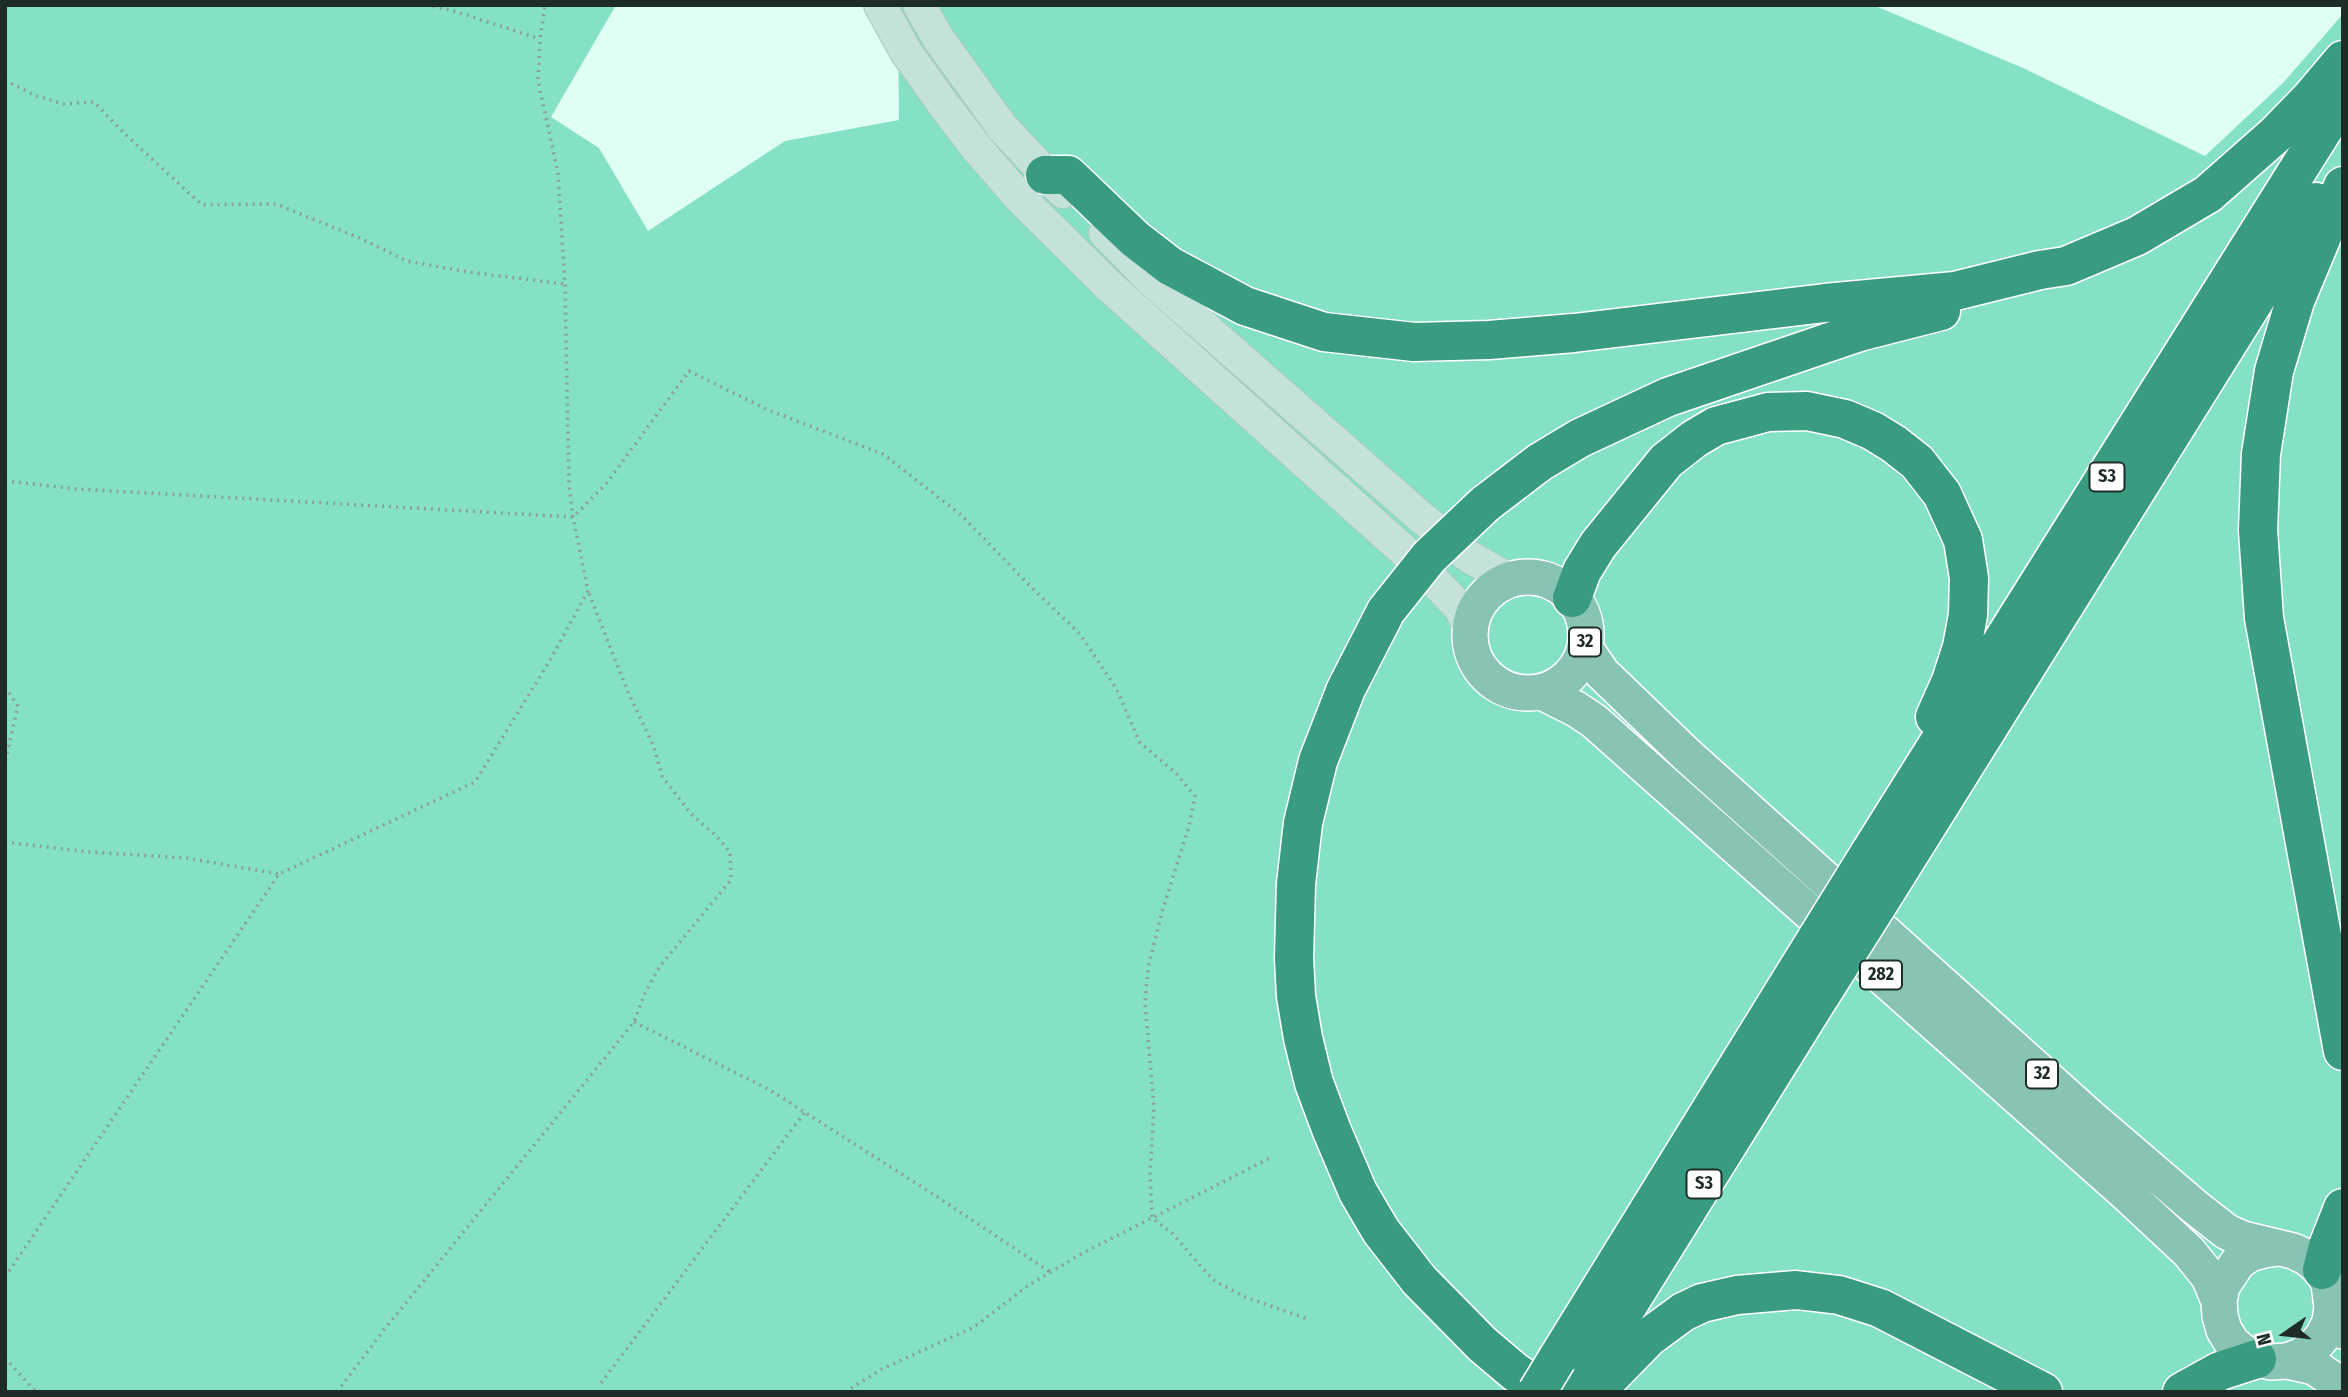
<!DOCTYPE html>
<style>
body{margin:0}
#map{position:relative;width:2348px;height:1397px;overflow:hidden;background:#dffff4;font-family:"Fira Sans Condensed",sans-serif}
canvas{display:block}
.frame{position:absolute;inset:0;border:7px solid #1d2c27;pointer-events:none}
.north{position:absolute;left:2250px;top:1299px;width:70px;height:70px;-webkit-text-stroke:5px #fff;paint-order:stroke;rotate:256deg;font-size:19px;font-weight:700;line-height:28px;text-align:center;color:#1d2c27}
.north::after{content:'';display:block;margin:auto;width:24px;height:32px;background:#1d2c27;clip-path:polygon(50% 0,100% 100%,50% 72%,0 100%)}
</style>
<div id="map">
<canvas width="2348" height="1397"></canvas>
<div class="frame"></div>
<div class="north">N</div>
</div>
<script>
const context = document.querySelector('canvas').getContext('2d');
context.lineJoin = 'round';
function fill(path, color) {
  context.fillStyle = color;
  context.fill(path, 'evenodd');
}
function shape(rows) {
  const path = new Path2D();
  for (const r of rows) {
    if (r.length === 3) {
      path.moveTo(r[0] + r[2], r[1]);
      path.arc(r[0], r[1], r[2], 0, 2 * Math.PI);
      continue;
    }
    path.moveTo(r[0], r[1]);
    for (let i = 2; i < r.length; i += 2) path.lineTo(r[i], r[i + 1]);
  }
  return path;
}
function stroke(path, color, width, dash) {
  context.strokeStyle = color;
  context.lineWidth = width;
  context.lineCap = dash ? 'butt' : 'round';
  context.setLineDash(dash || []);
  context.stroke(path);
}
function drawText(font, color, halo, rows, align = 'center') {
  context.font = font + ' "Fira Sans Condensed",sans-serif';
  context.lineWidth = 5;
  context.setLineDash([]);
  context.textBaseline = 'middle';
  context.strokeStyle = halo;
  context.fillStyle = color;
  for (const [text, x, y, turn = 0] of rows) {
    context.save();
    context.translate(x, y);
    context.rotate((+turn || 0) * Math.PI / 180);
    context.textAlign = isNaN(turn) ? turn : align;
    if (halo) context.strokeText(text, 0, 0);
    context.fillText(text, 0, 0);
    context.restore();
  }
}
fill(shape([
 [5,5,616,5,551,117,599,148,648,231,785,141,899,120,898,5,1873,5,2023,68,2205,156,2283,83,2343,14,2343,1392,5,1392]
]), '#84e1c5');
const secondary = shape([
 [880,5,906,52,941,101,975,146,1019,197,1109,286,1413,559,1460,608,1470,628],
 [919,5,938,38,1002,127,1063,192],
 [1105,233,1151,280,1416,513,1468,556,1510,580]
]);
const primary = shape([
 [1528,635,58],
 [1585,648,1602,673,1687,755,2091,1118,2195,1207,2227,1232,2243,1239,2293,1251,2306,1257,2322,1270,2329,1284,2332,1307,2343,1331],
 [1542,692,1576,709,1594,721,2129,1196,2189,1252,2209,1277,2219,1301],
 [2279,1248,2264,1250,2250,1254,2238,1262,2222,1286,2219,1301,2220,1316,2224,1330,2232,1343,2244,1353,2257,1359,2272,1362,2287,1361,2301,1356,2314,1347,2323,1336,2330,1322,2332,1307],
 [2287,1361,2314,1367,2343,1386]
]);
const highway = shape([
 [1045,175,1068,175,1135,239,1170,266,1245,306,1324,332,1414,342,1489,340,1574,333,1825,303,1955,291,2040,270,2066,266,2137,236,2208,194,2275,135,2310,99,2343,60],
 [2343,186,2295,301,2274,371,2261,454,2258,530,2264,618,2343,1051],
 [1485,504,1540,462,1580,438,1668,397,1859,332,1941,311],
 [1572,598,1582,571,1598,545,1666,461,1694,439,1716,426,1768,412,1807,411,1845,419,1873,431,1894,444,1917,462,1942,494,1963,540,1969,578,1968,615,1962,647,1951,681,1935,717],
 [1386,611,1346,689,1318,761,1303,823,1296,884,1294,958,1296,996,1303,1038,1314,1083,1332,1131,1358,1192,1381,1231,1419,1280,1482,1344,1515,1372,1546,1392],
 [1869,854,2343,98],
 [1897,874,2316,202],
 [2322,1270,2328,1246,2343,1208],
 [1557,1359,1799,967],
 [1577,1387,1822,993],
 [1595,1392,1649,1337,1683,1312,1702,1303,1737,1295,1796,1290,1839,1295,1880,1308,2043,1392],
 [2182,1392,2220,1371,2257,1359]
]);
stroke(secondary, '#a5cbbe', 34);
stroke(primary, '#fff', 38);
stroke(highway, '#fff', 41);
stroke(shape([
 [426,5,451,10,540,39],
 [5,80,34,95,63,104,94,102,126,135,202,205,276,204,362,239,407,261,468,272,565,284],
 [5,481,77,489,573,517,606,484,689,371,768,410,883,454,961,515,1035,591,1080,634,1116,688,1140,743,1176,773,1195,796,1189,826,1162,912,1148,968,1145,1003,1154,1107,1150,1173,1152,1218,1172,1233,1213,1280,1245,1297,1308,1319],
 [5,687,18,706,5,762],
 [5,842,89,852,186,858,279,874],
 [634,1022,770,1090,936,1196,1050,1272],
 [5,1277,279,874,475,782,549,662,588,591,573,517,569,485,565,284,558,173,538,81,540,39,545,5],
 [5,1358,36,1392],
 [601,1383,805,1112],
 [337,1392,384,1330,634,1022,645,993,660,966,731,880,730,852,716,836,691,814,662,776,654,747,628,692,588,591],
 [845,1392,882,1369,974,1327,1029,1285,1081,1254,1270,1158]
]), '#88a098', 3.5, [2, 5]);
stroke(secondary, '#c4e1da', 32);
stroke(primary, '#88c3b4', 35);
stroke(highway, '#399b82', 38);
const highwayBridge = shape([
 [1386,611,1429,557,1485,504],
 [1799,967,1869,854],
 [1822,993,1897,874],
 [1537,1392,1557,1359]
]);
stroke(highwayBridge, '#fff', 41, []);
stroke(highwayBridge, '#399b82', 38);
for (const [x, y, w] of [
 [2107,477,35],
 [1585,642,32],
 [1881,975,42],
 [2042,1074,32],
 [1704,1184,35]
]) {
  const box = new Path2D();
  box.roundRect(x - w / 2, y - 14.5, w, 29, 5);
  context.fillStyle = '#fff';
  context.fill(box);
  stroke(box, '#1d2c27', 2);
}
drawText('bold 18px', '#1d2c27', null, [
 ["S3",2107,477],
 ["32",1585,642],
 ["282",1881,975],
 ["32",2042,1074],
 ["S3",1704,1184]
]);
</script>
